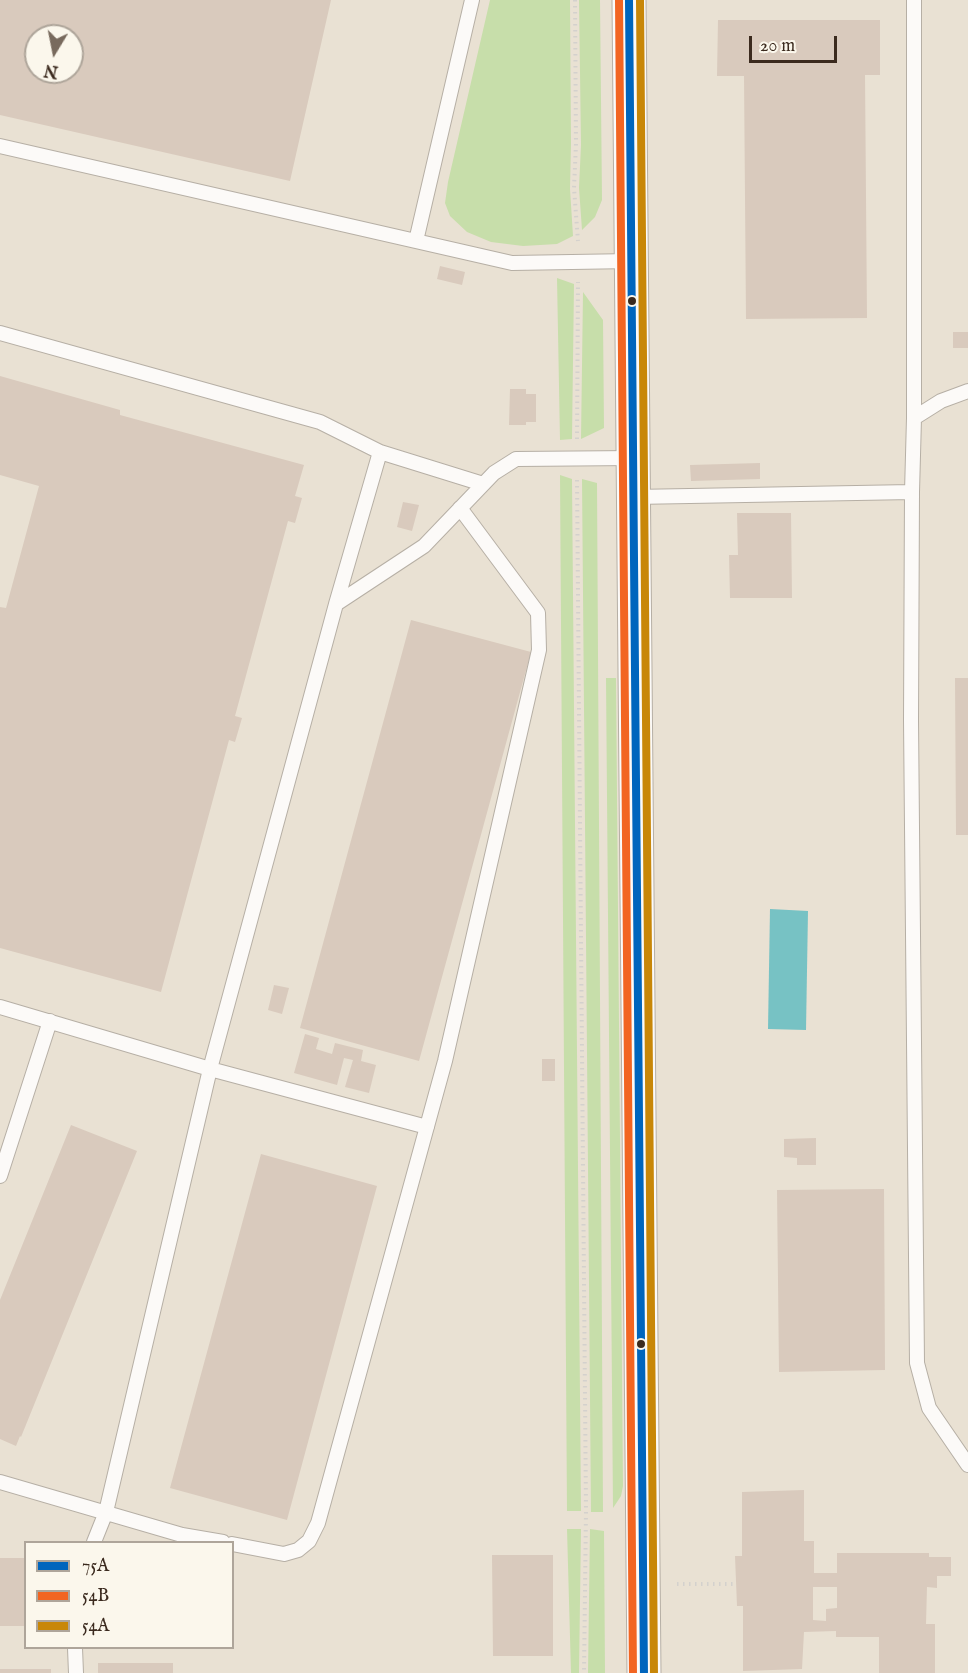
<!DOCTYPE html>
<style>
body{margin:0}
#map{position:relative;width:968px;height:1673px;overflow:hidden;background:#e9e1d3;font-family:"IM FELL English",serif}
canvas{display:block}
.legend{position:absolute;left:24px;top:1541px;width:210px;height:108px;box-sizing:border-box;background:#fbf7ec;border:2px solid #aea59a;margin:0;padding:8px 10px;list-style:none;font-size:18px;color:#3b2a1e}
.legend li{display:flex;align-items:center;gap:12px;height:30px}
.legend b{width:30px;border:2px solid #aea59a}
.north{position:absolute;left:24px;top:24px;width:60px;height:60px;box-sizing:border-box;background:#fbf7ec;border:2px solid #aea59a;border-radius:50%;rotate:190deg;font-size:16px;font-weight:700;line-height:24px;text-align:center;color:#3b2a1e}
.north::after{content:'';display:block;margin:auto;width:21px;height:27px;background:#786a5d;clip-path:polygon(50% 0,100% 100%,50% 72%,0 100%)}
.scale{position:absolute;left:749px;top:36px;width:88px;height:27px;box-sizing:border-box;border:3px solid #3b2a1e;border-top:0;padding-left:8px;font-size:18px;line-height:21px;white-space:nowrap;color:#3b2a1e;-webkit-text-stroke:4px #fbf7ec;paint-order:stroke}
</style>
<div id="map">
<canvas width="968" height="1673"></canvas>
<ul class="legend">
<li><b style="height:8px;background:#0065bd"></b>75A</li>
<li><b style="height:8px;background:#f26522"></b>54B</li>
<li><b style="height:8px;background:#c88708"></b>54A</li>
</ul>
<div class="north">N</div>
<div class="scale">20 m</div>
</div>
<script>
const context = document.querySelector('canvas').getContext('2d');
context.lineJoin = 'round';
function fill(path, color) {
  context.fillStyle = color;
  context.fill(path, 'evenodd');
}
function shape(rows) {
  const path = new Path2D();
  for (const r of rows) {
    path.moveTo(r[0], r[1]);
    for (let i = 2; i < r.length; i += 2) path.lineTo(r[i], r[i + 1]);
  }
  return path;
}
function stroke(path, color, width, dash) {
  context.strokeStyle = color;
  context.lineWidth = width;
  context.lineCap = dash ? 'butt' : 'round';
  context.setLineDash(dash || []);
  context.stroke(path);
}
fill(shape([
 [490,0,570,0,571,144,570,189,573,236,557,244,523,246,491,242,467,232,450,216,445,203,448,182],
 [579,0,600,0,602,200,595,217,582,230,579,188,581,145],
 [557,278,574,284,572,439,560,440],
 [583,292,603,320,604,428,581,439],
 [560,475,572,479,581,1511,567,1511],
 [582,479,597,483,603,1512,591,1512],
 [606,678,616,678,623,1486,621,1496,613,1508],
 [567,1529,581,1529,579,1673,571,1673],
 [590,1529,604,1531,605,1673,588,1673]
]), '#c7deaa');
fill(shape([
 [770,909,808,911,806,1030,768,1029]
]), '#77c2c4');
fill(shape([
 [0,0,331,0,290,181,0,115],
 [36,36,72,36,72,72,36,72],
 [718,20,880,20,880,75,865,75,867,318,746,319,744,76,717,76],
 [440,266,465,272,462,285,437,279],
 [953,332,968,332,968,348,953,348],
 [0,376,120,410,120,415,304,465,295,496,302,498,295,523,288,521,235,716,242,718,235,742,229,740,161,992,0,948,0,607,6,608,39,486,0,475],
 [510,389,526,389,526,394,536,394,536,422,526,422,526,425,509,425],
 [760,463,760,479,691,481,690,465],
 [403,502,419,505,412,531,397,527],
 [737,513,791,513,792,598,730,598,729,555,738,555],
 [411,620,531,652,419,1061,300,1028],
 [955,678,968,678,968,835,956,835],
 [274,985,289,988,282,1014,268,1010],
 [305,1034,319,1038,316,1049,332,1054,335,1043,363,1050,361,1061,376,1065,369,1093,345,1087,353,1060,344,1058,337,1085,294,1073],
 [542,1059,555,1059,555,1081,542,1081],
 [71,1125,137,1151,21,1437,20,1436,16,1446,0,1439,0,1300],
 [816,1138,816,1165,797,1165,797,1158,784,1157,784,1139],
 [261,1154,377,1186,287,1520,170,1488],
 [884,1189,885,1370,779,1372,777,1190],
 [804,1490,804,1541,814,1541,814,1573,837,1573,837,1553,929,1553,929,1557,951,1557,951,1576,937,1576,937,1588,927,1587,926,1624,935,1624,935,1673,879,1673,879,1637,836,1637,836,1631,804,1632,802,1669,743,1671,743,1606,737,1606,735,1556,742,1556,742,1492],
 [813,1587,837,1587,837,1608,826,1609,826,1621,813,1620],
 [492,1555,553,1555,553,1656,493,1656],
 [0,1558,26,1558,26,1626,0,1626],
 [98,1663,173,1663,173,1673,98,1673],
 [0,1669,51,1669,51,1673,0,1673]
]), '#d9cabd');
const service = shape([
 [914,0,914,418,912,492,911,720,917,1363,929,1408,968,1465],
 [0,146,512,263,632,261],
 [416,241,472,0],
 [0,333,320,422,380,452],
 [914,418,941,401,968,391],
 [634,497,912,492],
 [336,604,380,452,483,484],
 [0,1007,210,1069,427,1127],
 [0,1176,50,1021],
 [0,1482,182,1535,223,1542],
 [94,1542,106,1512,210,1069,336,604,424,546,494,473,516,459,634,458],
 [232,1544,284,1554,298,1550,309,1541,318,1523,445,1061,539,650,538,613,460,508],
 [75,1648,76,1673]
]);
const tertiary = shape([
 [629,0,644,1673]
]);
stroke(service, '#b6afa5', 16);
stroke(tertiary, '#b6afa5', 35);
stroke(shape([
 [575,0,576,144,574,188,578,241],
 [577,439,578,282],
 [577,480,586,1510,584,1673],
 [677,1584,736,1584]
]), '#d4d1cd', 4, [1.5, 4.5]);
stroke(service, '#fcfaf8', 14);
stroke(tertiary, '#fcfaf8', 33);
stroke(shape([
 [629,0,644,1673]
]), '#0065bd', 8);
stroke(shape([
 [619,0,633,1673]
]), '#f26522', 8);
stroke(shape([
 [640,0,654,1673]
]), '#c88708', 8);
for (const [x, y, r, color] of [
 [632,301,5,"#3b2a1e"],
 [641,1344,5,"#3b2a1e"]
]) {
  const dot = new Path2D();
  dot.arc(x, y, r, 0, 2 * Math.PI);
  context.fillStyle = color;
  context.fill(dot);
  stroke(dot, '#fbf7ec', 2);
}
</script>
